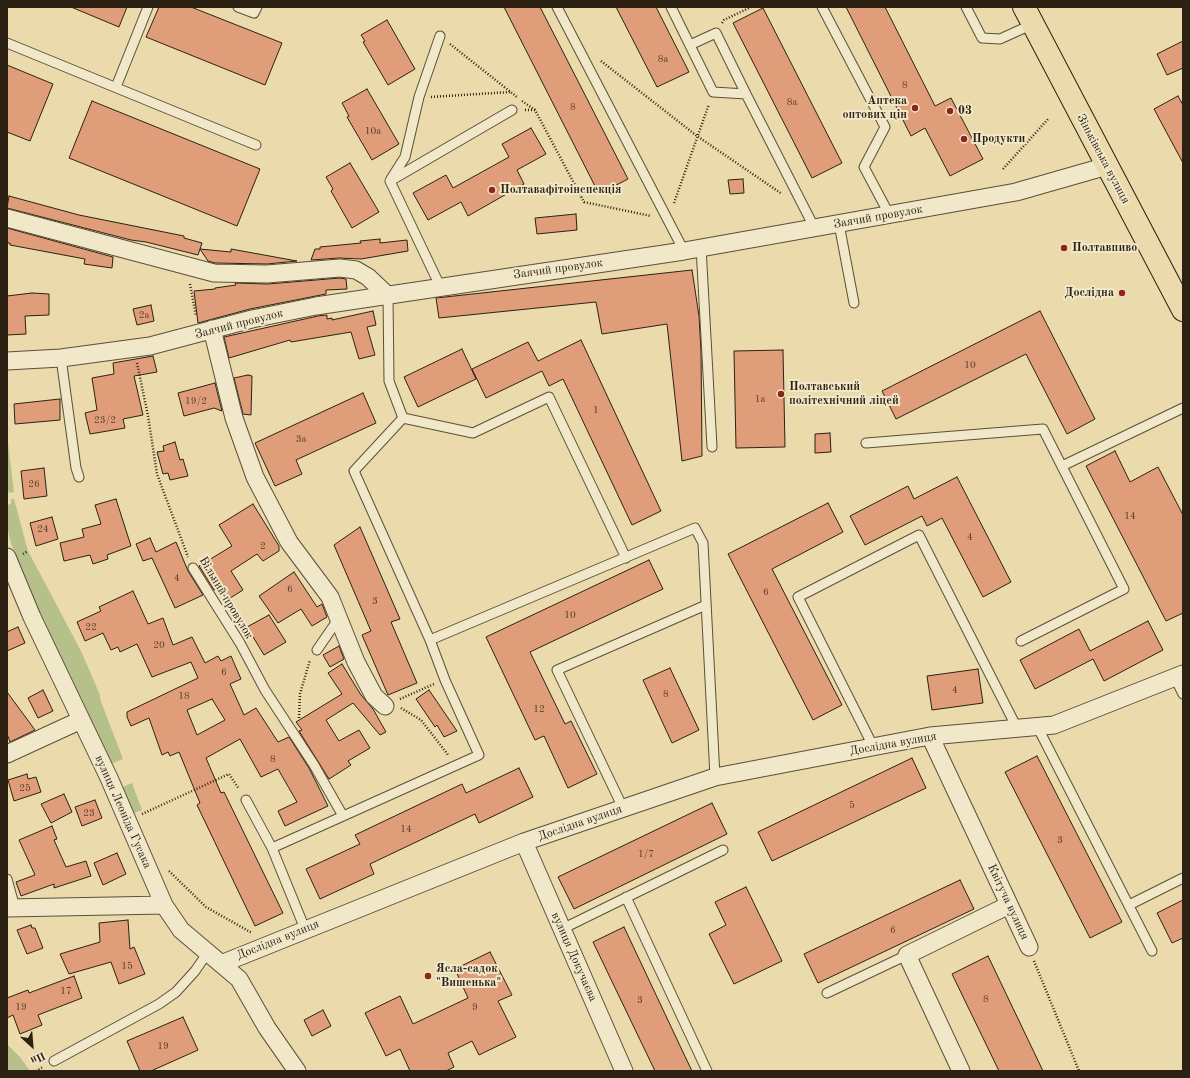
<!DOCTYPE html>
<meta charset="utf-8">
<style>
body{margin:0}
#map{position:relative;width:1190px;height:1078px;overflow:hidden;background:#eadaac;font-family:"Old Standard TT",serif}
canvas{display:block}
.frame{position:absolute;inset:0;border:8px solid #2d2113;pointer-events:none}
.north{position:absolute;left:12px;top:1026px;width:40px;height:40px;-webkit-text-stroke:3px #f1e7c9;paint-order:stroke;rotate:154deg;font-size:11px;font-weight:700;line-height:16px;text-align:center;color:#2d2113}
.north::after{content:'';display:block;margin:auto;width:14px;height:18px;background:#2d2113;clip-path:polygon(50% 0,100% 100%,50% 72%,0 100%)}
</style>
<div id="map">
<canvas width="1190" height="1078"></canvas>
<div class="frame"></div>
<div class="north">Пн</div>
</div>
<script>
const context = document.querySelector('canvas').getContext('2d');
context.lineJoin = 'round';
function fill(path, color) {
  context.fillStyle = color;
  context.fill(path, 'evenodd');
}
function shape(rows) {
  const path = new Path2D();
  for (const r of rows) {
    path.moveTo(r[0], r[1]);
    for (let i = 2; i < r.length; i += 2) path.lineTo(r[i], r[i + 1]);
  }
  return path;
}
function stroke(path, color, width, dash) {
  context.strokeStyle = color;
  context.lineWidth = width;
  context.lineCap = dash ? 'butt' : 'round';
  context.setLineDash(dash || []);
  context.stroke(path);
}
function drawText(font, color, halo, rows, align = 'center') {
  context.font = font + ' "Old Standard TT",serif';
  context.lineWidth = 4;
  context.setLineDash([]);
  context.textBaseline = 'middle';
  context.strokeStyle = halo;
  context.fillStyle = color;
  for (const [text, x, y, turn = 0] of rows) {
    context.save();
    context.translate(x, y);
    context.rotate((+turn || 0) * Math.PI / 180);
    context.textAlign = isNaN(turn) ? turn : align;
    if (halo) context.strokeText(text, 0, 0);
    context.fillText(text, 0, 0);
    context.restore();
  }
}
fill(shape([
 [7,435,14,492,9,493,7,486],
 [11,499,14,499,28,551,81,651,100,695,100,699,123,759,111,764,26,587,11,543,7,527,7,505,11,504],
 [132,783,142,810,132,814,120,788],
 [7,1044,20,1057,30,1071,7,1071]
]), '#b5c08b');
const building = shape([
 [71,7,127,7,119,27,71,7],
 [159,7,191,7,282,43,265,85,146,37,159,7],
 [504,7,540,7,628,179,599,194,504,7],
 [616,7,656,7,689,72,657,87,616,7],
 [846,7,885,7,935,106,951,98,983,159,950,176,925,128,911,136,846,7],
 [763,8,842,163,812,178,733,23,763,8],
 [387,20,415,69,388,85,363,42,365,41,361,35,387,20],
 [1183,41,1183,68,1167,75,1157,54,1183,41],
 [7,65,53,84,30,141,7,132,7,65],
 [367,89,399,144,372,160,347,117,349,116,342,103,367,89],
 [1178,96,1183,105,1183,163,1154,109,1178,96],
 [92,101,260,169,237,226,69,158,92,101],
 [531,128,546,154,517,170,524,184,468,216,461,202,428,220,413,193,446,175,453,188,509,157,502,144,531,128],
 [350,163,379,212,352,228,331,191,333,189,326,177,350,163],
 [743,179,744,193,730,194,728,180,743,179],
 [9,196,79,215,184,236,184,238,202,243,200,249,231,252,231,249,297,261,267,264,215,263,208,261,200,249,198,255,146,242,131,240,7,208,9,196],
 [576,214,577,230,537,234,535,218,576,214],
 [7,228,113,257,112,268,84,264,85,259,10,245,10,243,7,243,7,228],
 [380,239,380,243,407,240,408,251,361,259,339,258,311,260,315,249,320,249,320,247,361,243,360,241,380,239],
 [692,270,699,316,701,351,702,456,682,461,667,324,602,334,596,302,439,318,436,298,692,270],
 [340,278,346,279,347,289,326,290,326,294,250,309,198,323,194,291,215,289,215,288,236,285,235,283,268,284,340,278],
 [32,293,49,294,49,315,25,316,26,334,7,335,7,296,32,293],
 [151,305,154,321,137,325,133,309,151,305],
 [373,311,376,325,367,327,375,355,359,359,351,332,291,342,290,340,229,358,224,337,318,316,327,315,327,319,332,318,332,320,373,311],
 [1040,311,1095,419,1067,434,1026,354,896,419,882,391,1040,311],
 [581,340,661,511,632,525,563,379,549,386,542,371,486,398,472,369,528,342,538,361,581,340],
 [462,349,476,379,418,407,404,377,462,349],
 [783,350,785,447,736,448,734,351,783,350],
 [153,356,157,372,134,376,143,415,123,419,125,428,90,434,85,413,97,410,92,378,114,374,113,363,153,356],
 [248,375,252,376,251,415,243,414,234,378,248,375],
 [215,383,222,411,214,408,184,416,178,393,215,383],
 [363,393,376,423,296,460,302,474,275,486,255,443,363,393],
 [60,399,60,420,15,424,14,404,60,399],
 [830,433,831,452,815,453,815,434,830,433],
 [175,442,180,460,183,459,188,476,170,480,168,473,163,474,157,452,164,451,163,446,175,442],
 [1115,451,1130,482,1158,467,1183,515,1183,613,1166,621,1086,466,1115,451],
 [44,468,47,496,24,499,21,471,44,468],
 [957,477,1011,582,983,597,942,518,927,526,922,516,865,545,850,516,908,486,914,499,957,477],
 [116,499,131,546,107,555,108,559,93,564,90,555,64,561,60,543,84,537,82,529,101,524,95,505,116,499],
 [828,503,843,532,772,569,842,705,813,720,728,554,828,503],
 [253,504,279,546,279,551,263,561,257,554,231,571,243,590,227,600,219,588,214,590,199,566,232,546,219,525,253,504],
 [52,517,58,539,36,546,30,523,52,517],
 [360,527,400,619,391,622,417,683,388,695,362,635,371,631,334,545,360,527],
 [150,538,156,552,176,542,188,571,203,595,175,608,152,558,143,561,136,544,150,538],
 [649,560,663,589,530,652,565,724,571,721,597,774,568,788,544,736,535,740,486,637,649,560],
 [294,572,317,607,322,604,327,617,312,626,301,609,278,623,259,596,294,572],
 [133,591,148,624,163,618,173,645,192,637,205,663,218,656,221,661,231,656,241,679,230,684,244,715,256,708,278,742,289,737,309,768,328,806,285,826,278,811,297,802,278,769,261,777,240,739,206,758,221,793,224,792,283,913,255,926,197,805,200,803,179,752,170,756,168,752,162,755,149,718,131,726,127,717,127,712,198,678,191,662,152,677,137,644,120,652,118,647,111,650,103,633,85,641,77,622,101,611,99,607,133,591],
 [212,699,225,720,197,735,187,710,212,699],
 [269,615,286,642,264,655,247,627,269,615],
 [1148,621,1163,650,1104,681,1093,659,1035,689,1020,660,1079,629,1090,651,1148,621],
 [18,627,25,643,7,651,7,632,18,627],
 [339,646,344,659,330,667,323,655,339,646],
 [342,664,361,695,373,709,386,732,380,735,353,703,326,720,339,741,359,730,370,748,348,761,351,765,329,779,299,731,302,730,296,722,342,694,328,673,342,664],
 [670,668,699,730,672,743,643,680,670,668],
 [978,669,983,703,932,710,927,676,978,669],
 [43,690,53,711,38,718,28,698,43,690],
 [429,690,457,731,444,737,437,725,435,727,416,699,429,690],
 [7,692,35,730,10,742,7,734,7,692],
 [1037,756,1122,922,1090,938,1005,772,1037,756],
 [912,758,926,788,772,861,758,832,912,758],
 [519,768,533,797,479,823,475,814,370,864,374,874,320,899,306,869,360,844,355,835,462,784,466,793,519,768],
 [27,774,28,779,36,777,41,792,14,801,8,780,27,774],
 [64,794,72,812,51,823,41,804,64,794],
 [95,800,102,818,82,826,75,807,95,800],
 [712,803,727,834,574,909,558,877,712,803],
 [52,826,57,839,54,840,66,867,86,861,91,876,54,888,54,884,21,896,16,882,35,875,19,840,52,826],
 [117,853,126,874,103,885,94,863,117,853],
 [960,880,974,909,818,983,804,954,960,880],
 [746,887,782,961,734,984,709,934,726,925,715,902,746,887],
 [1183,900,1183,938,1172,943,1157,913,1183,900],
 [128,920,130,949,134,947,145,974,119,984,111,962,69,974,60,954,100,942,99,923,128,920],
 [31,925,32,928,35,928,43,948,27,954,17,930,31,925],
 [624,927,682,1050,692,1071,655,1071,593,942,624,927],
 [490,952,512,995,498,1001,516,1037,479,1055,472,1041,448,1053,454,1067,446,1071,410,1071,400,1049,386,1056,365,1013,400,996,413,1024,468,998,455,969,490,952],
 [988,956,1043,1071,999,1071,952,974,988,956],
 [74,976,82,998,38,1015,42,1025,20,1034,13,1015,7,1018,7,998,28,990,29,993,74,976],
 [323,1010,331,1026,312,1036,304,1020,323,1010],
 [183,1017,198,1050,151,1071,140,1071,127,1041,183,1017]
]);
fill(building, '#e09d7a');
stroke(building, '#2d2113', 1);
const service = shape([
 [238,7,254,13,257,7],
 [557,7,684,251],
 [671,7,713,92,746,94,814,227],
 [822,7,885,127,864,167,889,214],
 [966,7,982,38,1000,39,1033,24],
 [7,43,256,145],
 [690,45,716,33,746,94],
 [116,87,148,7],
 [391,179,405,157,419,97,440,36],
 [839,224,854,303],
 [701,247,712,447],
 [440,286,390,181,512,110],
 [388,296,389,381,403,418,473,433,549,397,626,558],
 [61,358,76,468,79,477],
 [866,443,1043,429,1124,589,1021,641],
 [1062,466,1183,408],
 [193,568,240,643,265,690,314,765,343,816],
 [430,640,695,528,703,543,715,777],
 [317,650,339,618],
 [1175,678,1183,694],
 [1037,726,1152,951],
 [873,746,798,597,919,535,1017,728],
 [246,800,272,848],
 [623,808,557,670,706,605],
 [7,879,15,908],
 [626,897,707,1071],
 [1129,905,1183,878],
 [305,929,272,848,479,755,445,680,430,640,354,471,403,418],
 [562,929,723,850],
 [827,993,907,955],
 [54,1061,159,1004,176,992,195,971,208,952]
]);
const minor = shape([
 [7,218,214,273,267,274,340,268,356,270,368,277,388,296],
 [212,329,234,418,255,477,289,542,330,597,356,662,374,696,385,706],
 [7,361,61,358,150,346,252,319,316,306,684,251,1016,192,1107,166],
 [7,557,32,617,109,778,164,905],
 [930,736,1029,947],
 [7,754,81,720],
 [524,842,624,1071],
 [7,908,164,905,181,930,239,979,267,1028,297,1071],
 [221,964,524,842,715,777,930,736,1054,725,1183,674],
 [961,1071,907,955,1009,905]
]);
const primary = shape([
 [1024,7,1183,310]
]);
stroke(service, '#5c4f39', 11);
stroke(minor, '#5c4f39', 19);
stroke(primary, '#2d2113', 24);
stroke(shape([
 [722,23,724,20,751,7],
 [450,44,517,97],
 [601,61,697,136,782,194],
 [431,97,510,92],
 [522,101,535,110,584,202,651,216],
 [525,110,535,110],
 [1003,169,1049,118],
 [674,203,709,104],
 [190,284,196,316],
 [137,363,148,416,157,474,188,557],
 [23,554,28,551],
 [400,699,434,684],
 [401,708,421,720,449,756],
 [299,718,300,694,310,660],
 [142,814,229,774,239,789],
 [169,871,206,907,252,933],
 [1034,961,1079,1071],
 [36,1071,43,1067]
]), '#2d2113', 2.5, [1, 2]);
stroke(service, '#f1e7c9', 9);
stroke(minor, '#f1e7c9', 17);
stroke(primary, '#eadaac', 22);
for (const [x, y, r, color] of [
 [915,108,4,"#8f2418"],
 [950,111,4,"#8f2418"],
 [964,139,4,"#8f2418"],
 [492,190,4,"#8f2418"],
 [1064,248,4,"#8f2418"],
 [1122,293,4,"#8f2418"],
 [781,394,4,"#8f2418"],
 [428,976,4,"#8f2418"]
]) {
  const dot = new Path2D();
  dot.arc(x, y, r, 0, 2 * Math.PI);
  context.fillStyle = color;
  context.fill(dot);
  stroke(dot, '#f1e7c9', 1.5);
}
drawText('10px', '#5a402d', null, [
 ["8а",663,59],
 ["8",905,85],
 ["8а",792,102],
 ["8",573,107],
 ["10а",373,131],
 ["2а",144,315],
 ["10",970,365],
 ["1а",760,399],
 ["19/2",196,401],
 ["1",596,410],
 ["23/2",105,420],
 ["3а",301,439],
 ["26",34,484],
 ["14",1130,516],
 ["24",43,529],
 ["4",970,537],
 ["2",263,546],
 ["4",177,578],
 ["6",290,589],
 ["6",766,592],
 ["3",375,601],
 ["10",570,615],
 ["22",91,627],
 ["20",159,645],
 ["6",224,672],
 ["4",955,690],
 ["8",666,694],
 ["18",184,696],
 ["12",539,709],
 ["8",273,759],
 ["25",25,788],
 ["5",852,805],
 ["23",89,813],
 ["14",406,829],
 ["3",1060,840],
 ["1/7",646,854],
 ["6",893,930],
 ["15",127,966],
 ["17",66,991],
 ["8",986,999],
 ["3",640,1000],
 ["19",21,1007],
 ["9",475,1007],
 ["19",163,1046]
]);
drawText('bold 12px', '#2d2113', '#f1e7c9', [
 ["Аптека",907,101,"right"],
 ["оптових цін",907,115,"right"],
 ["03",958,111],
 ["Продукти",972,139],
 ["Полтавафітоінспекція",500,190],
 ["Полтавпиво",1072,248],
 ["Дослідна",1114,293,"right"],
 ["Полтавський",789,387],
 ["політехнічний ліцей",789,401],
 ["Ясла-садок",436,969],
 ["\"Вишенька\"",436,983]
], 'left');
drawText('12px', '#2d2113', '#f1e7c9', [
 ["Зіньківська вулиця",1103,159,62],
 ["Заячий провулок",878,217,-10],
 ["Заячий провулок",558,269,-8],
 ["Заячий провулок",239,324,-14],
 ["Вільний провулок",226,598,59],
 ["Дослідна вулиця",893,744,-10],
 ["вулиця Леоніда Гусака",123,812,66],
 ["Дослідна вулиця",580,823,-19],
 ["Квітуча вулиця",1008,902,65],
 ["Дослідна вулиця",278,940,-22],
 ["вулиця Докучаєва",574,957,66]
]);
</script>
